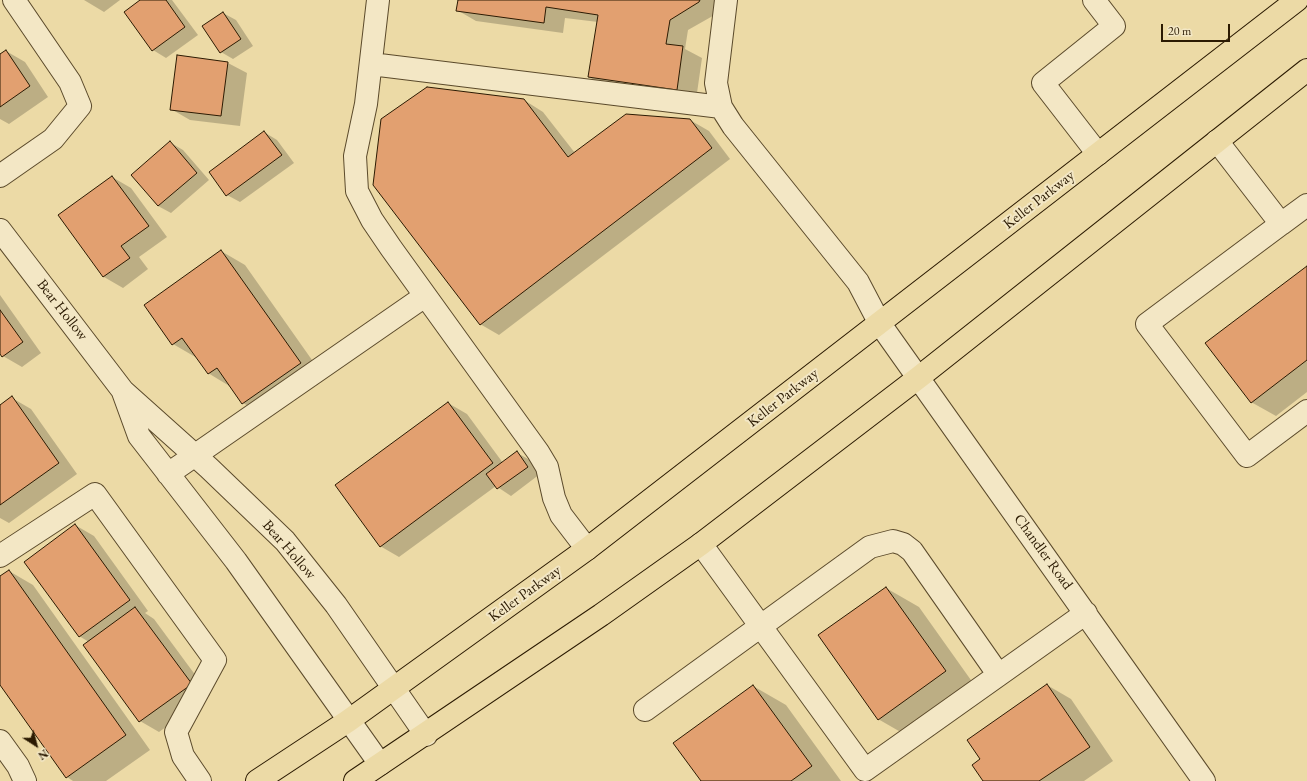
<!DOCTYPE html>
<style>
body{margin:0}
#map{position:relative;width:1307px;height:781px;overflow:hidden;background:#ecdaa6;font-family:"EB Garamond",serif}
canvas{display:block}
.north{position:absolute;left:16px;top:725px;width:40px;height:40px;-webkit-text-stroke:3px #f3e7c5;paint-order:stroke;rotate:144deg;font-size:11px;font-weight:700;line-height:16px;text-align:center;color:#2b1a02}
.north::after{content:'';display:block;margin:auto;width:14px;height:18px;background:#2b1a02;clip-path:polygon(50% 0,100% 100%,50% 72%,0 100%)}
.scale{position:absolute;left:1161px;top:24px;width:69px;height:18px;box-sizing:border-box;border:2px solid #2b1a02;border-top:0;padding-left:5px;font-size:12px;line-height:14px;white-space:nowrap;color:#2b1a02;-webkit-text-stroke:3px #f3e7c5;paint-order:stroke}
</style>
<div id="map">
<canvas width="1307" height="781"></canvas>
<div class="north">N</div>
<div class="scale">20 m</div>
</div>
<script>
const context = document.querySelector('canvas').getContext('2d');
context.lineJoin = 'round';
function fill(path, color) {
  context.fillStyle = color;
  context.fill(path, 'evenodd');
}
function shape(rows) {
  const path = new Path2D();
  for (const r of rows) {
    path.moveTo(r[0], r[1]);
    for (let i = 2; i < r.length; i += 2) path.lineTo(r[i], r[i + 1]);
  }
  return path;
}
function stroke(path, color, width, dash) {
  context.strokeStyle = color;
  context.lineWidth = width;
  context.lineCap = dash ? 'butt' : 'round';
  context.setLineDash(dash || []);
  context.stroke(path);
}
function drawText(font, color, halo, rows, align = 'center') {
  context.font = font + ' "EB Garamond",serif';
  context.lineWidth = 4;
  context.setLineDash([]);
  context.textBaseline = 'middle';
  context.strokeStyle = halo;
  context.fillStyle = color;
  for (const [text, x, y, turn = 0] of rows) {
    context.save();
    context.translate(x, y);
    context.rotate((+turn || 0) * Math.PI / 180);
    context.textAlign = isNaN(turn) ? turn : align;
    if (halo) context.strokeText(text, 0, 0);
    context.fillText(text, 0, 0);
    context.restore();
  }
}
fill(shape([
 [84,0,120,0,104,12],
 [142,0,172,0,198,35,166,58,153,50,125,12],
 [459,0,720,0,718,13,688,30,685,49,702,58,696,100,608,88,589,77,598,22,565,18,563,33,476,21,457,10],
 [223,13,236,20,253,46,233,59,221,52],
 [6,51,25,62,48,97,9,124,0,119,0,55],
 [228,63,247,73,240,126,190,120,171,109],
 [524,100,543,112,575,153,690,120,709,131,730,159,499,335,480,324],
 [264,132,277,140,294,163,240,202,227,195],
 [171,143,183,150,209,180,171,213,158,206],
 [112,177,131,188,167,237,139,257,148,269,123,288,104,277,59,215],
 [221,251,245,265,324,377,267,417,243,403,231,387,208,373,197,358,173,344],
 [1307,267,1307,392,1276,416,1251,402],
 [0,295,41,353,22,367,3,356,0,352],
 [12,398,31,409,77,474,9,523,0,518,0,406],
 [448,403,467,414,503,463,517,453,530,460,540,474,511,496,496,486,399,557,380,546],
 [75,525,94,536,148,611,145,613,154,619,210,695,159,732,140,721,84,645,89,642,79,636],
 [9,571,33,585,150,750,106,781,73,781,67,777,0,683,0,577],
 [886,588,919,607,978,690,911,738,878,719],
 [1047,685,1071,699,1113,761,1084,781,984,781,982,760],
 [753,686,786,705,841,781,702,781]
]), '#0003');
const building = shape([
 [140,0,166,0,185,27,152,51,124,12,140,0],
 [458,0,700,0,699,2,670,20,666,44,683,46,677,90,588,77,598,15,546,7,544,23,456,11,458,0],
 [223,12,241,39,220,53,202,26,223,12],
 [6,50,30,86,0,107,0,54,6,50],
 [177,55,228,62,221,116,170,110,177,55],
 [427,87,524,99,568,157,626,114,690,119,712,148,480,325,373,185,381,119,427,87],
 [264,131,282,155,226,196,209,172,264,131],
 [170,141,197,173,158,206,131,175,170,141],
 [112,176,149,226,121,246,130,258,103,277,58,215,112,176],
 [221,250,301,363,242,404,217,368,208,374,182,338,172,345,144,305,221,250],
 [1307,266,1307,360,1251,403,1205,343,1307,266],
 [0,310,23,342,2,357,0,354,0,310],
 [12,396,59,463,0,505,0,405,12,396],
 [448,402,493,463,380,547,335,485,448,402],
 [517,451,528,467,497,489,486,474,517,451],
 [75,524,130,600,79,637,24,562,75,524],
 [9,570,126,735,66,778,0,685,0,576,9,570],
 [886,587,946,671,878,720,818,635,886,587],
 [135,607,192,684,139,722,83,645,135,607],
 [1047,684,1090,747,1039,781,983,781,972,765,980,759,967,740,1047,684],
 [753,685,812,766,791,781,701,781,673,743,753,685]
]);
fill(building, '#e2a070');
stroke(building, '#2b1a02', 1);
const minor = shape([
 [378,0,366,104,355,156,357,191,372,220,391,248,538,452,547,467,554,498,561,515,587,549],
 [726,0,716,83,721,107,733,126,858,282,880,324,1204,781],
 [1094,0,1114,26,1043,83,1098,154],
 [371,64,721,107],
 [1217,141,1281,224,1307,205],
 [0,176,53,139,80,106,70,82,14,0],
 [1281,224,1147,324,1247,456,1307,411],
 [0,230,123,391,209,468,285,541,336,605,426,735],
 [123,392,139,436,236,561,380,764],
 [168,474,425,296],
 [701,544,865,770,1086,613],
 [0,556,95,494,215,660,176,732,183,756,200,781],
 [645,710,870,547,893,541,903,544,912,551,998,674],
 [0,741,18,766,25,781]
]);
const major = shape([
 [257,781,348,721,587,549,1297,0],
 [355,781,601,615,701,544,918,378,1307,70]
]);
stroke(minor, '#5b4a2b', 24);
stroke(major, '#2b1a02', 24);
stroke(minor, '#f3e7c5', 22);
stroke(major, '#ecdaa6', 22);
drawText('15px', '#2b1a02', '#f3e7c5', [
 ["Keller Parkway",1039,200,-38],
 ["Bear Hollow",62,310,52],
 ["Keller Parkway",783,398,-38],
 ["Bear Hollow",289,550,49],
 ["Chandler Road",1043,552,54],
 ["Keller Parkway",525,594,-36]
]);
</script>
